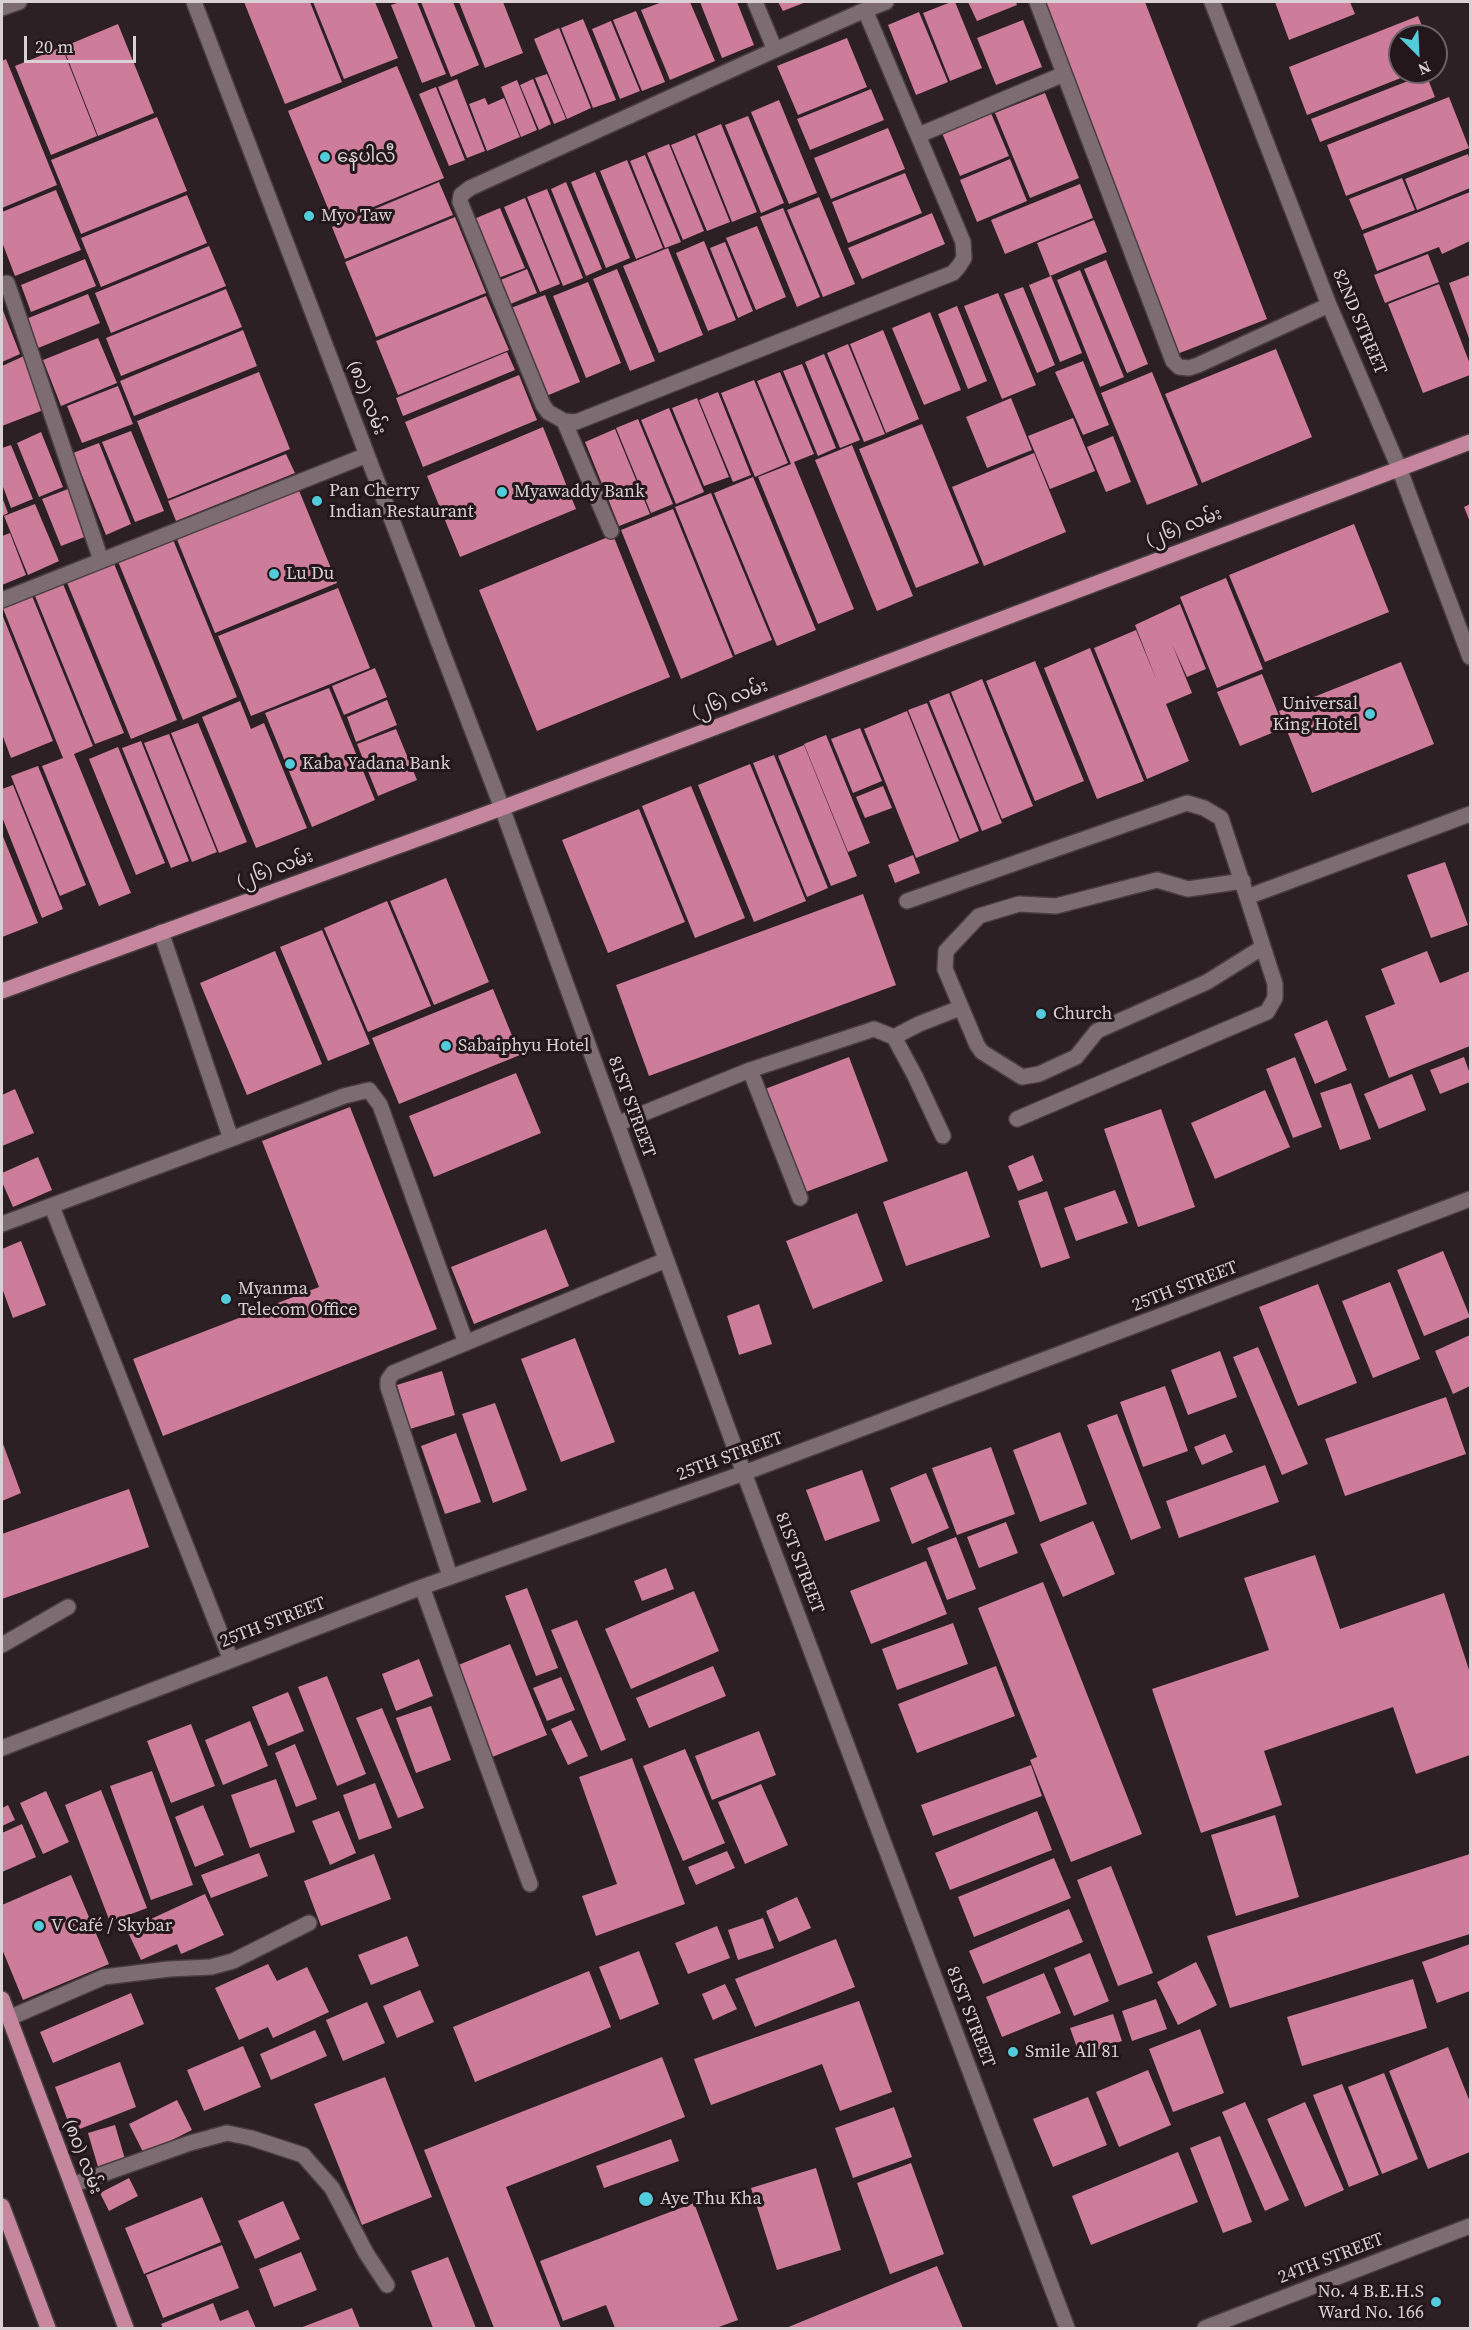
<!DOCTYPE html>
<meta charset="utf-8">
<style>
body{margin:0}
#map{position:relative;width:1472px;height:2330px;overflow:hidden;background:#2d2024;font-family:"Source Serif 4",serif}
canvas{display:block}
.frame{position:absolute;inset:0;border:3px solid #d9d1d3;pointer-events:none}
.north{position:absolute;left:1388px;top:24px;width:60px;height:60px;box-sizing:border-box;background:#23171b;border:2px solid #6c6165;border-radius:50%;rotate:156deg;font-size:16px;font-weight:700;line-height:24px;text-align:center;color:#d9d1d3}
.north::after{content:'';display:block;margin:auto;width:21px;height:27px;background:#53cbdb;clip-path:polygon(50% 0,100% 100%,50% 72%,0 100%)}
.scale{position:absolute;left:24px;top:36px;width:112px;height:27px;box-sizing:border-box;border:3px solid #d9d1d3;border-top:0;padding-left:8px;font-size:18px;line-height:21px;white-space:nowrap;color:#d9d1d3;-webkit-text-stroke:4px #23171b;paint-order:stroke}
</style>
<div id="map">
<canvas width="1472" height="2330"></canvas>
<div class="frame"></div>
<div class="north">N</div>
<div class="scale">20 m</div>
</div>
<script>
const context = document.querySelector('canvas').getContext('2d');
context.lineJoin = 'round';
function fill(path, color) {
  context.fillStyle = color;
  context.fill(path, 'evenodd');
}
function shape(rows) {
  const path = new Path2D();
  for (const r of rows) {
    path.moveTo(r[0], r[1]);
    for (let i = 2; i < r.length; i += 2) path.lineTo(r[i], r[i + 1]);
  }
  return path;
}
function stroke(path, color, width, dash) {
  context.strokeStyle = color;
  context.lineWidth = width;
  context.lineCap = dash ? 'butt' : 'round';
  context.setLineDash(dash || []);
  context.stroke(path);
}
function drawText(font, color, halo, rows, align = 'center') {
  context.font = font + ' "Source Serif 4","Noto Sans Myanmar",serif';
  context.lineWidth = 6;
  context.setLineDash([]);
  context.textBaseline = 'middle';
  context.strokeStyle = halo;
  context.fillStyle = color;
  for (const [text, x, y, turn = 0] of rows) {
    context.save();
    context.translate(x, y);
    context.rotate((+turn || 0) * Math.PI / 180);
    context.textAlign = isNaN(turn) ? turn : align;
    if (halo) context.strokeText(text, 0, 0);
    context.fillText(text, 0, 0);
    context.restore();
  }
}
fill(shape([
 [244,2,310,2,342,82,285,104],
 [313,2,375,2,398,58,344,79],
 [400,2,417,2,446,74,422,83,391,5],
 [421,2,453,2,479,65,451,77],
 [459,2,503,2,523,53,485,68],
 [662,2,690,2,715,61,670,80,641,10],
 [700,2,737,2,754,45,722,58],
 [778,2,806,2,783,11],
 [951,2,955,2,982,68,950,81,923,13],
 [968,2,1016,2,1017,5,977,21],
 [1035,2,1145,2,1267,319,1172,356],
 [1275,2,1350,2,1355,14,1289,40],
 [636,11,665,82,642,91,613,20],
 [919,12,948,82,916,95,888,25],
 [1418,16,1426,36,1400,36,1400,72,1416,72,1307,115,1289,67],
 [583,19,616,100,593,108,561,28],
 [1023,20,1042,67,996,85,977,38],
 [611,21,640,91,620,99,592,29],
 [118,24,154,113,98,136,63,47],
 [559,28,591,108,567,119,534,39],
 [847,38,867,87,798,115,777,66],
 [62,47,97,136,51,155,15,66],
 [6,59,57,185,2,208,2,61],
 [397,66,444,178,334,223,288,111],
 [547,74,566,119,554,124,535,78],
 [1426,74,1435,97,1320,142,1311,119],
 [457,79,485,151,467,158,438,87],
 [533,79,551,124,539,130,520,85],
 [517,80,537,130,521,137,501,87],
 [436,87,465,160,449,166,419,94],
 [871,89,884,120,810,150,797,119],
 [1045,93,1079,178,1030,198,995,113],
 [1449,97,1469,148,1346,196,1327,145],
 [485,98,488,105,504,98,520,137,487,151,469,104],
 [779,100,817,193,789,204,751,112],
 [991,113,1009,156,960,176,942,133],
 [748,116,784,203,761,213,725,125],
 [157,117,187,191,81,234,51,160],
 [721,124,757,212,732,222,697,134],
 [888,128,905,169,831,199,814,158],
 [695,135,730,222,707,231,671,145],
 [669,144,704,231,683,240,647,153],
 [1468,154,1470,161,1470,188,1417,210,1405,179],
 [645,155,681,242,665,248,630,161],
 [1010,159,1027,201,977,222,960,180],
 [627,160,663,248,636,259,600,171],
 [595,172,630,258,606,268,571,182],
 [905,173,922,213,848,243,832,202],
 [1402,178,1415,210,1362,230,1349,199],
 [439,182,453,215,345,259,332,227],
 [566,182,602,269,586,276,551,189],
 [1080,184,1093,218,1005,254,991,220],
 [547,189,583,278,563,286,527,197],
 [56,190,81,250,15,276,2,242,2,212],
 [1470,192,1470,241,1442,254,1439,247,1377,271,1363,234],
 [187,195,207,243,101,287,81,238],
 [819,197,855,284,823,297,787,210],
 [525,198,560,284,540,292,504,207],
 [500,208,525,268,498,278,474,219],
 [783,208,820,297,797,307,760,217],
 [932,213,945,244,862,279,848,248],
 [455,217,486,293,376,337,345,262],
 [1094,220,1107,252,1050,276,1037,243],
 [757,226,786,297,756,310,726,238],
 [704,241,736,320,708,331,676,253],
 [725,242,753,311,738,318,710,248],
 [209,246,226,286,111,333,95,293],
 [668,248,703,335,659,353,623,266],
 [1428,254,1439,282,1385,303,1374,275],
 [85,259,96,286,31,312,21,285],
 [1106,260,1148,364,1127,373,1084,269],
 [527,269,537,293,508,305,498,281],
 [617,269,655,361,630,371,593,279],
 [1080,270,1124,377,1100,387,1057,280],
 [1470,275,1470,341,1449,283],
 [1051,276,1082,353,1060,362,1029,285],
 [588,282,621,363,586,378,553,296],
 [1439,284,1470,364,1470,375,1423,393,1388,304],
 [1023,287,1055,365,1037,373,1004,294],
 [226,289,242,327,121,376,106,338],
 [998,293,1036,385,1002,399,964,306],
 [88,294,100,323,38,348,26,319],
 [545,295,580,382,539,399,503,311],
 [486,296,509,350,398,395,376,341],
 [957,306,987,381,968,389,938,314],
 [2,308,20,354,2,362],
 [930,312,961,390,924,405,892,328],
 [243,330,257,366,134,416,120,381],
 [883,330,919,419,886,433,850,344],
 [98,338,117,383,61,406,43,360],
 [848,344,885,434,864,442,827,353],
 [1276,349,1312,437,1202,483,1165,394],
 [507,352,515,370,403,416,396,398],
 [824,354,860,440,840,448,805,362],
 [24,356,46,409,2,426,2,366],
 [1083,361,1109,425,1083,435,1055,372],
 [802,364,836,448,818,456,783,371],
 [259,372,290,449,168,499,137,421],
 [780,372,814,454,794,462,854,609,818,624,758,477,791,464,757,381],
 [1152,372,1198,485,1147,505,1101,393],
 [519,375,537,420,423,467,405,422],
 [754,380,788,463,755,477,721,393],
 [118,386,133,424,82,443,67,406],
 [718,392,751,475,733,482,699,400],
 [697,398,729,477,704,486,672,408],
 [1011,398,1032,450,987,468,966,417],
 [669,408,704,492,676,504,641,420],
 [1073,418,1095,471,1050,489,1028,436],
 [638,419,673,504,651,513,616,428],
 [922,424,979,563,916,588,859,449],
 [543,427,576,509,460,557,427,476],
 [615,429,650,514,619,526,585,442],
 [131,431,164,511,135,522,102,442],
 [41,432,63,487,39,497,17,443],
 [1113,436,1131,482,1106,492,1087,447],
 [99,443,131,524,106,535,73,453],
 [11,445,33,499,11,508,2,484,2,448],
 [852,445,913,596,877,611,815,460],
 [1034,453,1066,532,984,566,952,487],
 [286,454,295,473,176,521,168,501],
 [753,477,816,630,777,646,714,493],
 [298,488,337,583,215,633,176,537],
 [68,489,87,536,61,546,42,499],
 [711,493,772,640,735,655,675,507],
 [2,497,8,513,2,516],
 [35,504,59,561,28,575,4,516],
 [1470,504,1470,522,1464,507],
 [673,509,733,657,681,679,621,530],
 [1354,524,1389,612,1265,662,1229,575],
 [10,533,26,575,2,585,2,536],
 [613,535,670,677,537,731,479,590],
 [172,537,237,697,183,720,117,559],
 [113,561,177,720,131,739,66,580],
 [1226,578,1263,669,1217,688,1180,597],
 [61,579,124,733,95,744,33,591],
 [338,588,370,668,251,716,218,636],
 [30,591,93,746,74,754,131,893,99,906,42,766,63,758,2,606],
 [1180,604,1206,669,1187,677,1172,644,1192,693,1166,704,1189,761,1147,779,1094,648,1136,630,1157,681,1135,625],
 [2,614,53,741,11,758,2,734],
 [1090,648,1144,781,1097,799,1044,668],
 [1035,661,1084,781,1035,801,986,681],
 [1401,662,1434,744,1312,793,1279,711],
 [375,668,387,697,344,715,332,686],
 [1262,674,1284,728,1240,746,1217,692],
 [982,679,1033,806,1002,819,951,692],
 [329,688,375,800,312,827,265,713],
 [949,693,1002,823,982,831,929,701],
 [387,700,397,725,356,742,347,717],
 [240,701,251,729,264,723,307,828,256,848,202,717],
 [927,703,979,831,960,839,908,710],
 [907,711,959,841,916,858,864,729],
 [198,723,247,842,219,853,171,733],
 [860,728,882,781,853,793,831,739],
 [396,729,417,780,378,796,357,744],
 [169,734,217,852,192,862,144,743],
 [826,735,870,843,848,852,804,744],
 [141,741,189,861,171,868,122,748],
 [804,745,857,876,831,886,778,756],
 [118,747,165,863,136,875,89,759],
 [774,755,828,888,807,897,753,763],
 [750,764,806,901,754,922,698,785],
 [38,766,86,885,60,896,11,776],
 [13,785,63,909,42,918,2,817,2,789],
 [691,786,745,918,695,938,642,806],
 [883,786,892,808,865,818,856,797],
 [639,809,685,922,608,953,562,840],
 [2,834,38,923,2,937],
 [913,855,920,873,895,883,888,865],
 [1445,862,1468,925,1431,938,1407,875],
 [446,878,489,982,434,1005,390,901],
 [863,894,896,985,649,1076,616,985],
 [387,901,431,1006,368,1032,324,928],
 [322,930,370,1044,328,1061,280,947],
 [275,951,322,1064,247,1095,200,983],
 [1427,951,1440,983,1470,971,1470,1046,1389,1078,1365,1016,1395,1004,1381,969],
 [493,989,520,1055,399,1104,372,1038],
 [1327,1020,1347,1070,1315,1084,1294,1034],
 [849,1057,888,1161,803,1193,765,1089],
 [1295,1057,1322,1127,1293,1138,1266,1069],
 [1464,1057,1470,1074,1470,1082,1440,1094,1430,1070],
 [516,1073,541,1133,434,1177,409,1116],
 [1412,1074,1426,1110,1379,1129,1364,1094],
 [1351,1083,1371,1139,1340,1150,1320,1093],
 [15,1089,34,1133,2,1146,2,1095],
 [1265,1090,1290,1147,1215,1179,1191,1123],
 [350,1107,437,1329,163,1436,133,1359,319,1287,262,1141],
 [1161,1109,1195,1207,1138,1227,1104,1129],
 [1033,1155,1043,1181,1018,1191,1008,1166],
 [38,1157,52,1190,13,1207,2,1182,2,1173],
 [967,1171,990,1237,906,1266,883,1202],
 [1115,1190,1128,1223,1076,1241,1064,1208],
 [1047,1191,1070,1258,1041,1268,1018,1201],
 [857,1213,883,1281,813,1309,786,1241],
 [546,1229,569,1286,474,1324,451,1267],
 [21,1241,46,1305,13,1318,2,1288,2,1249],
 [1443,1251,1470,1317,1424,1336,1397,1270],
 [1390,1282,1420,1359,1373,1378,1342,1301],
 [1318,1284,1357,1383,1298,1406,1259,1307],
 [759,1304,772,1344,739,1355,727,1316],
 [1470,1335,1470,1386,1453,1394,1435,1351],
 [575,1338,615,1442,561,1462,521,1359],
 [1258,1347,1308,1464,1282,1475,1233,1357],
 [1220,1351,1237,1397,1188,1415,1171,1370],
 [442,1371,455,1415,410,1429,397,1385],
 [1165,1386,1188,1451,1143,1467,1120,1402],
 [1446,1397,1466,1454,1345,1496,1325,1439],
 [495,1403,527,1490,493,1503,462,1414],
 [1117,1414,1161,1528,1131,1540,1087,1425],
 [1060,1432,1087,1504,1040,1522,1013,1450],
 [456,1433,481,1502,445,1514,421,1446],
 [1225,1434,1233,1452,1202,1465,1194,1447],
 [2,1441,21,1493,2,1501],
 [991,1447,1015,1514,957,1535,932,1468],
 [1265,1465,1279,1502,1179,1538,1166,1501],
 [862,1470,880,1521,825,1541,806,1490],
 [926,1473,949,1528,912,1544,890,1488],
 [129,1489,149,1547,2,1599,2,1534],
 [1093,1521,1115,1574,1063,1597,1040,1544],
 [1006,1522,1018,1553,979,1568,967,1537],
 [956,1537,976,1589,947,1600,927,1548],
 [1315,1555,1340,1629,1444,1593,1470,1673,1470,1755,1416,1774,1393,1707,1264,1751,1282,1805,1201,1833,1152,1689,1269,1650,1244,1578],
 [926,1561,947,1614,871,1644,850,1591],
 [666,1568,674,1589,642,1601,634,1581],
 [1043,1582,1142,1834,1071,1862,1030,1760,1037,1757,978,1608],
 [527,1588,558,1668,536,1676,505,1596],
 [694,1591,719,1651,631,1689,605,1629],
 [577,1620,626,1740,601,1751,551,1630],
 [953,1623,968,1664,897,1690,882,1649],
 [510,1644,547,1735,492,1757,456,1666],
 [419,1659,433,1696,396,1711,382,1674],
 [713,1666,726,1696,649,1728,636,1698],
 [996,1666,1015,1716,917,1753,898,1704],
 [327,1676,366,1774,337,1786,298,1687],
 [561,1677,575,1710,547,1721,533,1688],
 [288,1692,304,1731,268,1746,252,1707],
 [431,1706,451,1760,416,1773,396,1718],
 [382,1708,424,1808,398,1818,356,1718],
 [571,1720,588,1756,568,1765,551,1729],
 [250,1721,268,1766,223,1785,205,1740],
 [191,1724,215,1786,171,1803,147,1741],
 [759,1731,776,1775,712,1800,695,1756],
 [295,1744,317,1799,296,1807,275,1753],
 [685,1749,725,1843,683,1861,643,1766],
 [632,1758,685,1904,596,1936,582,1896,617,1884,579,1777],
 [1031,1765,1042,1796,933,1836,921,1805],
 [152,1771,193,1885,151,1900,110,1786],
 [276,1779,295,1832,250,1848,231,1795],
 [375,1783,392,1828,359,1840,343,1795],
 [761,1784,788,1845,745,1864,718,1802],
 [101,1790,147,1908,110,1922,65,1805],
 [46,1791,69,1842,43,1854,20,1803],
 [8,1805,15,1820,2,1826,2,1808],
 [203,1805,224,1855,195,1867,175,1817],
 [339,1811,356,1853,330,1865,312,1821],
 [1037,1811,1052,1850,950,1890,935,1853],
 [1275,1815,1299,1897,1236,1916,1211,1835],
 [22,1824,36,1857,2,1872,2,1833],
 [727,1851,735,1868,696,1885,688,1867],
 [259,1853,268,1876,211,1898,201,1875],
 [374,1854,391,1899,321,1926,304,1881],
 [1470,1854,1470,1934,1230,2008,1207,1936],
 [1054,1858,1071,1898,974,1937,958,1897],
 [1111,1866,1153,1973,1118,1986,1077,1880],
 [71,1875,109,1964,23,2000,2,1949,2,1905],
 [205,1894,224,1935,181,1954,177,1944,141,1960,127,1930],
 [797,1897,811,1928,779,1942,766,1911],
 [1069,1909,1083,1942,983,1984,969,1951],
 [763,1918,774,1948,738,1960,728,1930],
 [717,1926,730,1958,688,1974,675,1943],
 [407,1936,419,1966,371,1985,358,1955],
 [836,1939,855,1987,755,2027,735,1979],
 [1470,1944,1470,1991,1437,2003,1422,1962],
 [639,1951,659,2004,620,2020,599,1967],
 [1090,1953,1109,2001,1074,2016,1054,1968],
 [1196,1962,1217,2005,1178,2025,1157,1982],
 [268,1964,277,1981,307,1967,329,2012,273,2038,268,2027,239,2040,215,1988],
 [589,1971,611,2027,475,2082,453,2027],
 [1044,1973,1061,2013,1002,2037,986,1997],
 [1413,1979,1427,2028,1302,2066,1287,2017],
 [725,1984,737,2009,713,2020,702,1994],
 [420,1990,434,2022,397,2038,383,2006],
 [131,1993,144,2024,53,2063,40,2032],
 [1156,1999,1167,2029,1132,2041,1122,2011],
 [859,2001,892,2092,840,2111,822,2064,711,2105,694,2059],
 [367,2002,385,2043,343,2061,326,2020],
 [1113,2014,1122,2041,1080,2056,1070,2028],
 [1200,2029,1224,2093,1173,2112,1149,2049],
 [315,2030,327,2056,271,2080,260,2054],
 [243,2046,261,2087,204,2111,187,2070],
 [1448,2047,1470,2102,1470,2152,1428,2169,1389,2071],
 [662,2057,685,2117,506,2187,561,2328,494,2328,424,2150],
 [120,2062,136,2107,72,2132,55,2087],
 [1148,2070,1171,2125,1119,2147,1096,2092],
 [1384,2073,1418,2159,1382,2174,1348,2087],
 [385,2077,432,2197,362,2225,314,2104],
 [1342,2084,1379,2175,1349,2187,1313,2095],
 [1088,2097,1107,2145,1053,2167,1033,2119],
 [177,2100,192,2130,144,2154,129,2124],
 [1245,2102,1289,2200,1265,2211,1222,2112],
 [1305,2102,1344,2190,1305,2207,1267,2119],
 [894,2107,912,2157,853,2178,835,2128],
 [115,2125,125,2159,98,2167,88,2133],
 [1220,2136,1252,2222,1223,2233,1190,2148],
 [671,2139,679,2161,604,2188,596,2166],
 [1178,2152,1198,2202,1091,2245,1072,2196],
 [911,2163,944,2254,890,2274,857,2183],
 [816,2168,841,2250,777,2270,751,2188],
 [129,2178,138,2196,109,2211,100,2193],
 [202,2197,221,2242,144,2274,125,2228],
 [283,2201,300,2239,255,2259,238,2221],
 [694,2203,738,2320,716,2328,615,2328,606,2305,563,2321,540,2261],
 [222,2245,239,2288,163,2318,146,2275],
 [301,2252,317,2290,274,2307,259,2269],
 [448,2257,476,2328,433,2328,411,2271],
 [937,2266,963,2328,786,2328],
 [213,2303,220,2321,248,2310,256,2328,163,2328,161,2324],
 [352,2308,360,2328,300,2328]
]), '#cd7d99');
const minor = shape([
 [194,2,502,808,744,1473,1067,2328],
 [755,2,775,50],
 [1037,2,1173,361,1179,367,1189,368,1198,365,1329,305],
 [1212,2,1329,305,1399,468,1470,657],
 [2,8,19,2],
 [865,10,963,242,964,258,959,266,953,273,576,422,564,421,548,412,543,405,463,209,460,202,461,195,470,188,775,50,865,10,886,2],
 [919,135,1064,74],
 [2,285,7,283,12,297,101,560],
 [564,421,611,531],
 [2,600,367,455],
 [1243,881,1188,889,1157,880,1056,906,1019,904,979,916,946,951,945,969,977,1045,982,1052,1022,1077,1039,1074,1076,1057,1097,1031,1207,982,1263,947],
 [907,901,1187,803,1204,808,1221,818,1247,897,1470,814],
 [894,1037,919,1024,960,1008],
 [750,1070,800,1198],
 [1017,1119,1267,1012,1275,998,1275,984,1247,897],
 [617,1124,750,1070,874,1029,894,1037,915,1076,943,1136],
 [231,1139,344,1096,369,1090,380,1105,466,1343],
 [52,1207,231,1660],
 [2,1224,231,1139,161,932],
 [450,1576,388,1387,388,1380,393,1373,666,1260],
 [422,1587,530,1884],
 [2,1645,68,1607],
 [2,1748,422,1587,744,1473,1470,1199],
 [9,2018,104,1977,169,1969,211,1967,233,1961,309,1923],
 [72,2185,190,2143,227,2133,251,2138,303,2155,332,2188,366,2253,387,2285],
 [1205,2328,1470,2226]
]);
const major = shape([
 [2,991,502,808,1470,442],
 [2,1999,126,2328],
 [2,2206,48,2328]
]);
stroke(minor, '#483e40', 18);
stroke(major, '#483e40', 18);
stroke(minor, '#7d6d72', 15);
stroke(major, '#c6869d', 15);
for (const [x, y, r, color] of [
 [325,157,6,"#53cbdb"],
 [309,216,6,"#53cbdb"],
 [502,492,6,"#53cbdb"],
 [317,501,6,"#53cbdb"],
 [274,574,6,"#53cbdb"],
 [1370,714,6,"#53cbdb"],
 [290,764,6,"#53cbdb"],
 [1041,1014,6,"#53cbdb"],
 [446,1046,6,"#53cbdb"],
 [226,1299,6,"#53cbdb"],
 [39,1926,6,"#53cbdb"],
 [1013,2052,6,"#53cbdb"],
 [646,2199,8,"#53cbdb"],
 [1436,2302,6,"#53cbdb"]
]) {
  const dot = new Path2D();
  dot.arc(x, y, r, 0, 2 * Math.PI);
  context.fillStyle = color;
  context.fill(dot);
  stroke(dot, '#23171b', 2);
}
drawText('18px', '#d9d1d3', '#23171b', [
 ["နေပါလီ",337,157],
 ["Myo Taw",321,216],
 ["Pan Cherry",329,491],
 ["Indian Restaurant",329,512],
 ["Myawaddy Bank",514,492],
 ["Lu Du",286,574],
 ["Universal",1358,704,"right"],
 ["King Hotel",1358,725,"right"],
 ["Kaba Yadana Bank",302,764],
 ["Church",1053,1014],
 ["Sabaiphyu Hotel",458,1046],
 ["Myanma",238,1289],
 ["Telecom Office",238,1310],
 ["V Café / Skybar",51,1926],
 ["Smile All 81",1025,2052],
 ["Aye Thu Kha",660,2199],
 ["No. 4 B.E.H.S",1424,2292,"right"],
 ["Ward No. 166",1424,2313,"right"]
], 'left');
drawText('18px', '#d9d1d3', '#23171b', [
 ["82ND STREET",1359,322,67],
 ["(၈၁) လမ်း",366,398,69],
 ["(၂၆) လမ်း",1184,528,-21],
 ["(၂၆) လမ်း",730,700,-21],
 ["(၂၆) လမ်း",275,870,-20],
 ["81ST STREET",631,1107,70],
 ["25TH STREET",1185,1287,-21],
 ["25TH STREET",730,1457,-20],
 ["81ST STREET",799,1563,69],
 ["25TH STREET",273,1623,-21],
 ["81ST STREET",970,2017,69],
 ["(၈၀) လမ်း",82,2157,69],
 ["24TH STREET",1331,2259,-21]
]);
</script>
